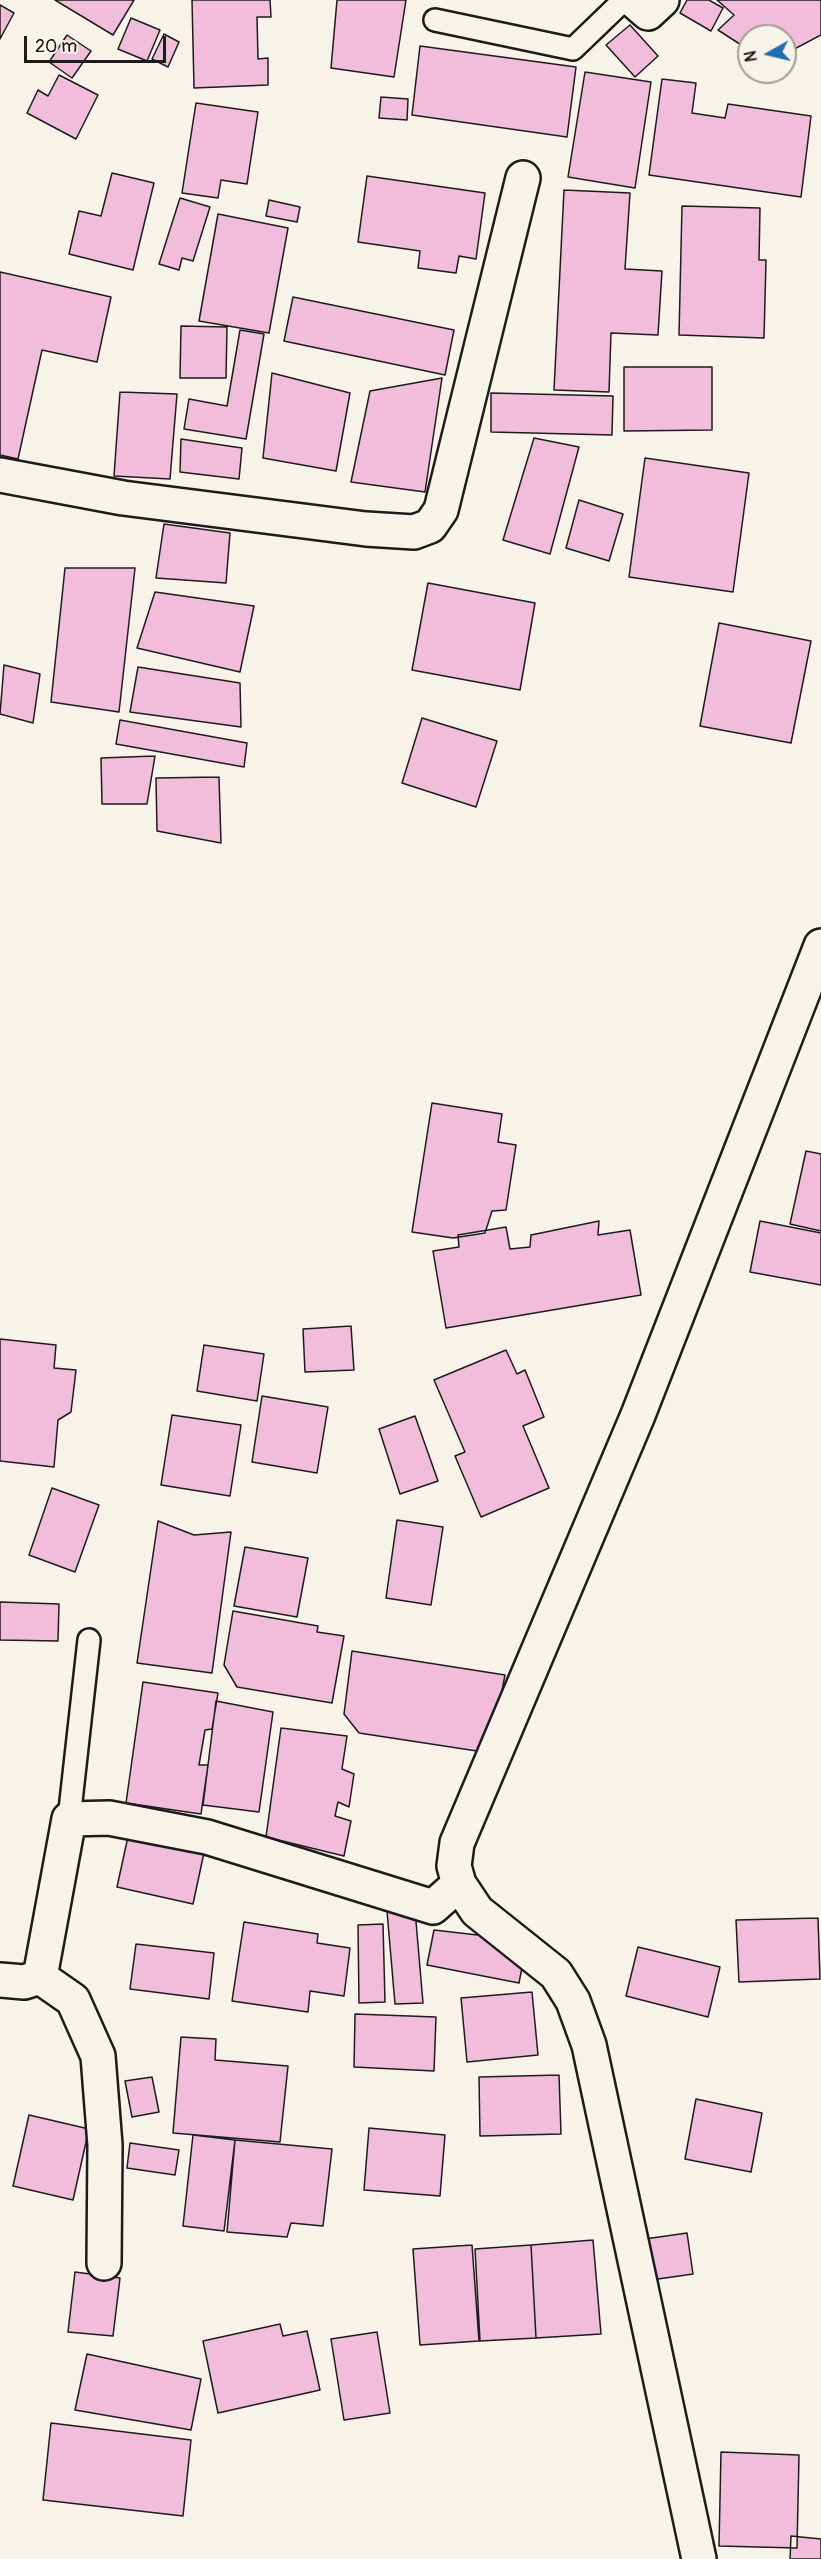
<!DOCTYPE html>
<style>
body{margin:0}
#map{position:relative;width:821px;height:2559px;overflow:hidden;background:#f7f3e8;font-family:Pangolin,sans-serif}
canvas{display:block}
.north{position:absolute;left:737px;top:24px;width:60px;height:60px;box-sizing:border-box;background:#f7f3e8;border:2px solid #9f9d96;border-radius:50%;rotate:262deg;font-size:16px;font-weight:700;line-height:24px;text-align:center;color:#1c1c1c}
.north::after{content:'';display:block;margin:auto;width:21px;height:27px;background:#1f6fb2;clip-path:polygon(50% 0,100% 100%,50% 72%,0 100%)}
.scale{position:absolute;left:24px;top:36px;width:142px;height:27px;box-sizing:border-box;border:3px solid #1c1c1c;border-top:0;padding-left:8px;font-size:18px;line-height:21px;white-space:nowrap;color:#1c1c1c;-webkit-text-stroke:4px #f7f3e8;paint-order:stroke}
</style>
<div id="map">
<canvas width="821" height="2559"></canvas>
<div class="north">N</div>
<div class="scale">20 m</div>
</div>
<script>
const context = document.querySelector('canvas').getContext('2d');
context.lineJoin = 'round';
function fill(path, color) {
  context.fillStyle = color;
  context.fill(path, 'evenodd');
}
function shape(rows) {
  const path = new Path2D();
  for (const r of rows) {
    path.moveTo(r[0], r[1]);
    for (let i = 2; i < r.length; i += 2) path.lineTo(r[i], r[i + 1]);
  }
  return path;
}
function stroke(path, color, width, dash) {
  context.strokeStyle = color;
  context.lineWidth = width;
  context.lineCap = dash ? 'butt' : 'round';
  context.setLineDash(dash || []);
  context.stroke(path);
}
const building = shape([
 [55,0,134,0,113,35,55,0],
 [192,0,270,0,271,17,257,17,258,59,268,58,268,85,194,88,192,0],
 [337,0,406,0,394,77,331,68,337,0],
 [687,0,709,0,723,8,711,31,680,13,687,0],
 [717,0,821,0,821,35,785,54,785,36,749,36,749,50,718,30,734,15,717,0],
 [0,5,14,13,0,39,0,5],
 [131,18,160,30,147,61,118,49,131,18],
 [630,25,658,56,635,77,606,45,630,25],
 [164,34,179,42,168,67,152,59,164,34],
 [67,35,91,51,72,78,49,62,67,35],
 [420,46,576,67,567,137,412,115,420,46],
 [585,72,651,82,635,188,568,177,585,72],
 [59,75,98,95,76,139,27,113,38,90,48,96,59,75],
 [662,79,696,83,692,113,725,118,728,104,811,116,801,197,649,175,662,79],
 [381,97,408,99,407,120,379,118,381,97],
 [196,103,258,112,247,184,221,180,218,198,182,193,196,103],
 [112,173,154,183,133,270,69,254,79,211,101,216,112,173],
 [367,176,485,193,476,259,459,256,456,273,418,268,420,251,358,242,367,176],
 [564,190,630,193,625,269,662,271,658,335,611,333,609,392,554,390,564,190],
 [180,198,210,207,193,261,182,258,179,270,159,264,180,198],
 [269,200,300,207,297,222,266,216,269,200],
 [682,206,760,208,759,260,766,260,764,338,679,335,682,206],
 [218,214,288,228,269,333,199,321,218,214],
 [0,272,111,297,97,362,42,350,18,459,0,455,0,272],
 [293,297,454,330,445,375,284,341,293,297],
 [181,326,227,327,226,378,180,378,181,326],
 [240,330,264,334,246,439,184,429,189,399,227,406,240,330],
 [624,367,712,367,712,430,624,431,624,367],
 [272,373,350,393,336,471,263,458,272,373],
 [442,378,425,492,351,482,370,391,442,378],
 [120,392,177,394,170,479,114,476,120,392],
 [491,393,613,396,612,435,491,432,491,393],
 [534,438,579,447,550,554,503,540,534,438],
 [181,439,242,448,239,479,180,472,181,439],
 [645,458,749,473,733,592,629,577,645,458],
 [579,500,623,514,609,561,566,548,579,500],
 [164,524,230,533,226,583,156,578,164,524],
 [65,568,135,568,119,712,51,702,65,568],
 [428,583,535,603,520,690,412,670,428,583],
 [155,592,254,606,240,672,137,648,155,592],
 [719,623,811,641,791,743,700,726,719,623],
 [4,665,40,674,33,723,0,714,4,665],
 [138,667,240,683,241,727,130,712,138,667],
 [422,718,497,741,476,807,402,783,422,718],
 [120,720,247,743,244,767,116,744,120,720],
 [155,756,147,804,102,804,101,758,155,756],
 [219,777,221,843,157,831,156,778,219,777],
 [432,1103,502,1114,498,1142,516,1145,506,1210,492,1211,485,1233,453,1238,412,1232,432,1103],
 [806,1151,821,1154,821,1231,790,1224,806,1151],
 [599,1221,598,1235,630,1230,641,1295,446,1328,433,1251,459,1247,458,1235,506,1227,510,1249,530,1247,531,1235,599,1221],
 [760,1221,821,1233,821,1285,750,1272,760,1221],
 [351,1326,354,1370,305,1372,303,1329,351,1326],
 [0,1339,56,1345,54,1368,76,1370,71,1412,58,1420,54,1467,0,1461,0,1339],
 [204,1345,264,1354,257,1401,197,1391,204,1345],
 [506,1350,517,1374,525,1370,544,1417,523,1426,549,1488,481,1517,455,1456,465,1452,434,1380,506,1350],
 [262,1396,328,1407,317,1473,252,1462,262,1396],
 [172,1415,241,1425,230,1496,161,1485,172,1415],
 [415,1416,438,1481,400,1494,379,1429,415,1416],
 [52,1488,99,1505,75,1572,29,1555,52,1488],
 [397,1520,443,1527,431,1605,386,1598,397,1520],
 [158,1521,194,1535,231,1532,212,1673,137,1663,158,1521],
 [245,1547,308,1558,297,1617,234,1606,245,1547],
 [0,1602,59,1604,58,1641,0,1640,0,1602],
 [233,1611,318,1626,317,1632,344,1636,332,1703,237,1687,224,1665,233,1611],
 [352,1651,505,1675,490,1753,359,1733,344,1714,352,1651],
 [143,1682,218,1693,212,1729,205,1730,199,1765,208,1765,201,1814,126,1803,143,1682],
 [216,1701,273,1712,259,1812,203,1805,216,1701],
 [281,1728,347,1736,342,1769,354,1774,349,1807,338,1802,335,1816,351,1821,344,1856,266,1837,281,1728],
 [129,1832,205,1848,193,1904,117,1887,129,1832],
 [415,1910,423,2003,395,2004,387,1911,415,1910],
 [818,1918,820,1979,739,1982,736,1920,818,1918],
 [244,1922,318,1934,317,1943,350,1948,344,1996,310,1991,308,2012,232,2001,244,1922],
 [383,1924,385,2002,359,2003,358,1925,383,1924],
 [434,1930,495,1937,523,1962,519,1983,427,1965,434,1930],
 [136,1944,214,1953,209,1999,130,1989,136,1944],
 [638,1947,720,1967,708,2017,626,1996,638,1947],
 [532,1992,538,2055,467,2062,461,1998,532,1992],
 [355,2014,436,2017,434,2071,354,2067,355,2014],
 [181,2037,216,2039,215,2060,288,2066,280,2142,173,2133,181,2037],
 [559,2075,561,2134,480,2136,479,2077,559,2075],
 [152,2077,159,2112,132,2117,125,2081,152,2077],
 [696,2099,762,2113,751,2172,685,2159,696,2099],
 [29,2115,89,2129,73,2200,13,2186,29,2115],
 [369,2128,445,2135,440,2196,364,2190,369,2128],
 [193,2135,235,2140,224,2231,183,2226,193,2135],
 [235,2140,332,2149,323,2226,291,2223,287,2237,227,2232,235,2140],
 [130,2143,179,2150,175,2175,127,2168,130,2143],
 [687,2233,693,2274,651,2280,645,2239,687,2233],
 [593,2240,601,2334,536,2338,531,2245,593,2240],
 [472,2245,479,2341,420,2345,413,2249,472,2245],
 [531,2245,536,2338,480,2341,475,2249,531,2245],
 [75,2272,120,2278,113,2336,68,2332,75,2272],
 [280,2324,283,2336,307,2331,320,2390,218,2413,203,2341,280,2324],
 [377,2332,390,2413,344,2420,331,2339,377,2332],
 [87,2354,201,2379,191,2430,75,2410,87,2354],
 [51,2423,191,2440,183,2516,43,2500,51,2423],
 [721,2452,799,2455,797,2548,719,2546,721,2452],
 [791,2536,821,2539,821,2559,790,2559,791,2536]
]);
fill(building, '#f1bddb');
stroke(building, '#1c1c1c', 1.5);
const lane = shape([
 [435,20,573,49,624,0],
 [69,1819,89,1640]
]);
const street = shape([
 [633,0,648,13,662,0],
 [0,475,123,498,366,529,414,532,430,526,441,510,523,178],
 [40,1977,73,2000,98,2056,105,2145,104,2263],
 [0,1980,24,1982,40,1977,69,1819,109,1818,207,1837,433,1907,459,1884],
 [699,2559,589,2045,573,2001,556,1974,477,1911,459,1884,454,1866,457,1843,638,1415,821,946]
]);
stroke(lane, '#1c1c1c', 26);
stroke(street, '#1c1c1c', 38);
stroke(lane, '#f7f3e8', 21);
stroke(street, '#f7f3e8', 33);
</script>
